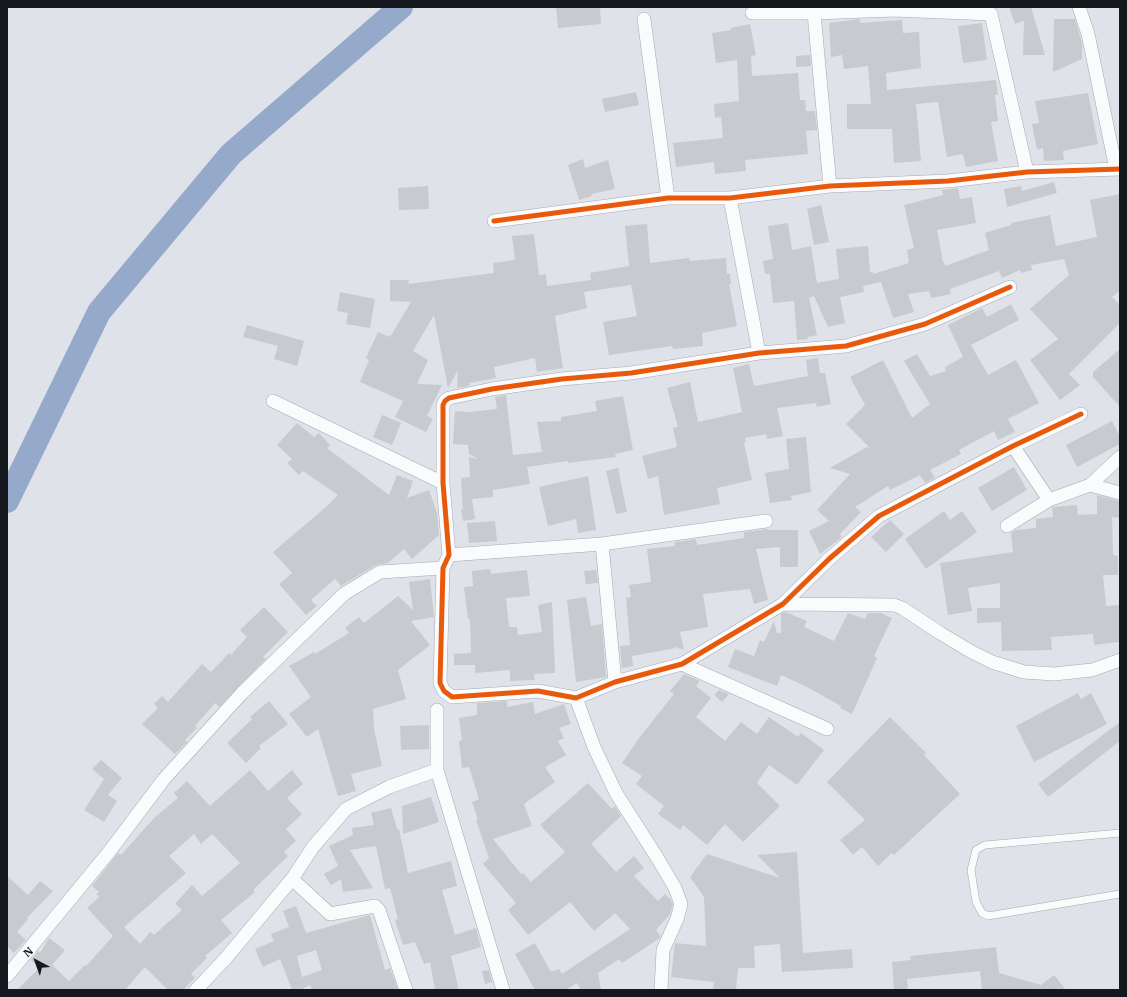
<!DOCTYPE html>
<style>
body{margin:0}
#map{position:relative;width:1127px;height:997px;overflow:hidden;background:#dfe3e9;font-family:"IBM Plex Serif",serif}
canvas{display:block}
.frame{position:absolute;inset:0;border:8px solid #15181c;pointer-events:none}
.north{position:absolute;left:16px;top:941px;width:40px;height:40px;-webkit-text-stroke:3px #fff;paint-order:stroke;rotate:319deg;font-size:11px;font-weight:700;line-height:16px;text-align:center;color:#15181c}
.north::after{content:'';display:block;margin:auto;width:14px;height:18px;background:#15181c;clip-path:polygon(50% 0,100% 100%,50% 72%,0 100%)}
</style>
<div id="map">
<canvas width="1127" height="997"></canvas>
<div class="frame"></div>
<div class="north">N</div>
</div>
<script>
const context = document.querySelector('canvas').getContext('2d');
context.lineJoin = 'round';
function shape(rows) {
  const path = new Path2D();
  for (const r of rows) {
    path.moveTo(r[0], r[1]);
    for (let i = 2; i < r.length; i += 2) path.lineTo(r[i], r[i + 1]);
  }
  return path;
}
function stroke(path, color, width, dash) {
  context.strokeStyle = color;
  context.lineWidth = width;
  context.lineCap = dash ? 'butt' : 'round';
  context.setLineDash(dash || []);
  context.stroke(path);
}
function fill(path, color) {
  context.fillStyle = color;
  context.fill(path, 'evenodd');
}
stroke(shape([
 [7,501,99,312,231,154,401,7]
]), '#95a9ca', 24);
fill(shape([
 [556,7,600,7,601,24,558,28],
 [1009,7,1031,7,1045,55,1023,55,1024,21,1015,24],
 [860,19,860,23,902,20,903,33,919,32,921,68,886,73,887,90,996,80,998,95,995,95,998,121,991,122,998,161,966,167,963,154,947,157,938,102,916,104,921,161,894,163,892,129,847,129,847,104,871,104,868,66,844,69,842,55,831,57,829,23],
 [1054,19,1075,19,1082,43,1082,59,1053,72],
 [982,23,987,60,963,63,958,26],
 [750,24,756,55,751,56,752,76,798,73,800,100,805,100,806,111,815,111,817,130,806,131,808,154,745,160,746,171,715,174,714,162,676,167,673,143,723,138,721,117,715,118,714,104,739,101,737,60,716,63,712,33,731,30,731,28],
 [810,55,811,66,796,67,796,56],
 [636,92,639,105,605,112,602,99],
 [1088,93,1098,144,1063,151,1064,160,1044,161,1043,148,1037,150,1032,124,1039,123,1035,101],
 [583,159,585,168,608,160,615,189,591,194,592,196,579,200,568,165],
 [1054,182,1057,193,1007,207,1004,189,1021,186,1022,191],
 [428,186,429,209,399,210,398,188],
 [958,188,960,199,972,197,976,223,937,230,943,262,944,262,945,266,989,250,985,233,1011,225,1011,223,1050,215,1056,246,1097,237,1090,200,1120,194,1120,291,1112,297,1120,305,1120,323,1069,374,1080,385,1060,400,1030,360,1058,339,1030,309,1069,275,1064,259,1031,265,1032,270,1021,273,1020,270,1002,278,999,271,950,289,951,294,931,298,929,291,908,294,914,312,893,318,881,282,863,286,864,292,840,297,845,323,828,327,814,296,809,298,817,335,807,337,808,339,797,340,794,301,773,303,770,274,765,274,763,261,773,259,768,226,788,223,792,250,811,246,817,283,839,279,836,249,868,246,870,272,873,272,873,274,909,263,907,250,914,248,904,205,943,195,942,190],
 [821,205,829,242,814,245,807,209],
 [647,224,650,263,689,258,690,261,726,258,727,274,730,273,731,284,729,284,737,326,702,333,703,346,673,349,672,346,609,355,603,322,637,316,631,285,584,292,587,308,555,316,563,368,537,372,535,358,494,367,496,378,469,383,469,386,457,388,458,370,448,388,434,315,413,351,428,360,417,384,442,385,427,416,433,419,426,432,395,417,403,401,360,382,369,360,366,358,378,332,390,337,411,302,390,301,390,280,409,280,408,284,494,273,493,263,515,260,512,236,534,234,539,275,546,274,547,286,591,280,590,273,629,266,625,226],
 [340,292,375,299,370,328,346,324,348,313,337,311],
 [1011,304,1019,320,971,345,988,375,1016,360,1039,403,1008,419,1015,432,998,440,994,431,959,450,961,454,930,470,935,478,925,483,920,475,890,490,888,486,855,507,861,512,840,534,842,537,820,554,809,531,829,521,817,510,850,474,830,468,867,447,870,448,846,424,865,405,850,377,883,360,912,418,930,404,904,361,917,354,930,376,946,371,945,367,963,357,948,325,982,308,987,317],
 [247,325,304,341,297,366,274,359,278,346,243,337],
 [1120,349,1120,407,1093,377,1093,372],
 [818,358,820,373,825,373,831,404,817,407,816,403,777,408,783,436,767,439,766,434,745,438,746,442,744,443,752,480,717,488,720,504,664,515,658,476,648,479,642,456,677,447,673,428,678,427,667,388,690,382,698,422,742,412,733,368,749,364,754,386,808,376,806,360],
 [506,395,513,455,542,452,537,422,561,421,561,417,597,411,595,401,623,396,633,450,615,454,616,457,568,463,568,461,527,467,530,484,493,490,493,497,472,499,475,519,463,521,461,510,463,509,461,478,470,477,469,457,478,459,469,454,468,445,453,444,455,411,469,412,497,409,495,397],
 [382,415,401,423,392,445,373,437],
 [1112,421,1120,437,1120,444,1077,467,1066,445],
 [297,423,314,437,319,433,330,445,327,448,389,495,397,475,413,481,407,498,429,490,437,513,439,535,412,559,404,549,388,563,376,565,341,586,335,579,311,600,317,606,306,615,279,584,292,573,273,552,326,507,338,495,303,471,299,475,287,463,292,459,277,445],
 [806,437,811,492,791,496,792,500,770,503,765,473,789,469,786,439],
 [1014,467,1027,490,992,511,978,488],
 [618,468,627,512,616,514,606,471],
 [588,476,596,530,578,533,576,519,548,526,539,487],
 [1097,495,1119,501,1120,518,1112,517,1113,555,1118,556,1118,575,1103,575,1106,606,1120,605,1119,642,1094,645,1093,634,1051,637,1052,650,1002,651,1001,622,977,623,977,608,1000,608,1000,583,968,588,972,611,948,615,940,563,1013,552,1011,533,1016,530,1036,528,1036,519,1053,517,1052,507,1077,505,1078,515,1097,514],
 [944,511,950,520,962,511,977,532,926,569,905,539],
 [890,520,904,534,886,552,871,537],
 [495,521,497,541,469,543,467,523],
 [768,529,768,530,798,530,798,567,780,567,780,547,756,549,768,600,754,604,750,589,703,594,708,627,680,632,684,650,673,646,676,648,632,656,633,666,622,668,620,646,630,645,626,598,631,597,629,585,651,582,647,549,675,546,675,542,696,539,697,545,744,538,744,532],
 [490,569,491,574,527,570,530,596,506,598,509,627,517,627,518,635,542,632,538,605,552,602,555,673,534,674,535,680,510,681,510,670,475,673,475,665,454,665,454,654,471,653,470,619,468,619,464,587,473,586,472,571],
 [596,570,598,583,586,584,584,571],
 [430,579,434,617,411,621,430,645,398,670,406,699,373,709,374,729,382,766,351,774,356,791,338,796,318,729,307,737,289,714,311,697,289,666,314,652,315,654,349,633,345,628,359,617,364,623,398,596,413,610,409,582],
 [586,597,591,626,602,624,606,677,576,682,567,600],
 [264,607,288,632,263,657,266,659,219,707,215,703,195,726,197,728,185,740,187,742,175,754,142,724,158,708,154,704,162,696,168,702,202,664,211,672,229,653,231,655,247,637,240,630],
 [785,612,807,621,804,627,834,641,848,613,865,619,868,613,881,613,892,618,874,656,877,658,852,714,840,708,841,706,807,687,781,675,777,686,728,667,735,649,754,656,760,640,764,642,774,621,777,633,781,633,781,614],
 [684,674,700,681,696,686,711,698,696,717,725,741,741,722,757,734,769,717,798,737,801,733,824,750,797,785,769,765,757,783,780,806,743,842,725,824,707,845,683,825,680,830,658,814,664,806,636,784,642,776,622,763,639,738,674,694,670,691],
 [719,690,729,694,722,702,714,695],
 [1078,693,1081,699,1091,693,1107,724,1034,762,1016,726],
 [269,701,288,724,259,746,261,748,246,763,227,743,252,719,250,717],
 [507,701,507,707,533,702,535,714,564,704,571,724,559,728,564,738,558,741,566,755,545,767,555,782,524,804,532,826,493,839,522,875,523,873,531,882,565,852,540,825,588,783,612,809,615,806,621,816,591,844,616,872,634,856,644,868,634,876,658,901,665,894,670,899,673,904,670,914,656,930,660,936,660,938,622,963,619,959,598,973,601,990,581,990,577,983,566,990,535,990,515,954,535,943,551,972,559,969,562,974,630,929,615,913,594,931,570,902,528,935,508,910,516,903,483,864,489,858,476,820,478,819,472,802,479,799,469,767,462,768,459,741,462,740,459,718,477,715,477,703],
 [890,717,926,753,924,755,960,794,894,855,892,853,878,866,862,847,853,855,840,840,865,820,827,782],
 [1120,722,1120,741,1048,797,1038,784],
 [429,725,429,749,401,750,400,726],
 [101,760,122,778,108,795,117,801,104,822,84,810,104,779,92,769],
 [250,770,268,791,292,770,303,784,287,798,302,814,286,829,296,841,284,852,288,856,253,890,255,892,221,920,232,933,205,956,207,958,191,974,195,978,183,990,168,990,145,967,125,990,17,990,39,968,31,960,38,951,40,953,49,938,65,950,52,965,69,981,85,965,86,966,113,936,87,908,99,897,96,894,99,892,92,886,118,853,121,855,154,818,178,798,174,793,187,781,210,806],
 [194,834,201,844,212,834,240,863,202,896,192,885,175,904,182,910,154,935,150,932,140,944,124,927,186,873,169,856],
 [431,797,439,822,403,834,402,806],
 [391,808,397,829,399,829,408,873,451,861,457,886,442,890,455,935,476,928,481,947,451,956,459,990,435,990,430,962,424,964,415,942,403,945,395,920,398,919,390,888,385,889,376,846,350,850,373,888,343,892,341,879,331,885,324,874,338,866,329,846,353,835,352,828,374,825,371,813],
 [797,852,803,953,852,949,853,968,782,972,780,944,754,946,755,968,738,968,736,990,713,990,714,982,671,977,675,943,706,946,704,897,690,877,707,854,780,878,757,855],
 [7,876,28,895,40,881,53,891,27,918,28,919,17,932,26,940,14,953,7,946],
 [296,906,306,933,370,915,385,970,390,968,398,990,312,990,310,985,300,990,292,990,280,959,263,967,255,949,274,941,271,934,289,927,283,911],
 [316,950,322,970,302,977,297,956],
 [996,947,999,973,1041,985,1054,975,1066,990,982,990,980,971,907,979,908,990,894,990,892,962,911,960,910,956],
 [489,970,492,982,485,984,482,971]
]), '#c7cace');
const lane = shape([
 [1120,833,985,845,976,850,971,870,976,902,982,913,988,916,1120,894]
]);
const street = shape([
 [1079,7,1088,34,1116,169],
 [752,13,814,13],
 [644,19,668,198],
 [830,186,814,13,894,10,991,14,1027,172],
 [730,198,759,353],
 [494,221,668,198,730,198,830,186,948,181,1027,172,1120,169],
 [1010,287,925,324,846,346,759,353,631,373,562,379,492,389,449,398,445,401,443,405,443,483,449,555,443,568,440,683,444,691,452,697,538,691,576,698,615,682,682,664,783,604,829,559,879,516,1013,446,1081,414],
 [273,401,443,483],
 [1013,446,1049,500],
 [1090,485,1120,493],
 [1007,526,1049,500,1090,485,1120,457],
 [602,544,615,682],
 [449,555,602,544,766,521],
 [783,604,894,605,902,608,940,633,970,651,992,662,1024,672,1054,674,1092,670,1120,660],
 [682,664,827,729],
 [576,698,594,747,616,793,658,859,675,888,681,904,677,919,663,950,661,990],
 [437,710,437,770,503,990],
 [292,879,330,914,375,906,379,910,406,990],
 [7,976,109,852,164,779,242,693,344,594,380,572,443,568],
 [196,990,226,958,292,879,313,847,346,809,389,787,437,770]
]);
stroke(lane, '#a6a9ae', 8);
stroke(street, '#a6a9ae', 14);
stroke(lane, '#fafbfc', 7);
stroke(street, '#fafbfc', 13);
stroke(shape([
 [494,221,668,198,730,198,830,186,948,181,1027,172,1120,169],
 [1010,287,925,324,846,346,759,353,631,373,562,379,492,389,449,398,445,401,443,405,443,483,449,555,443,568,440,683,444,691,452,697,538,691,576,698,615,682,682,664,783,604,829,559,879,516,1013,446,1081,414]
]), '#e8590c', 5);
</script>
